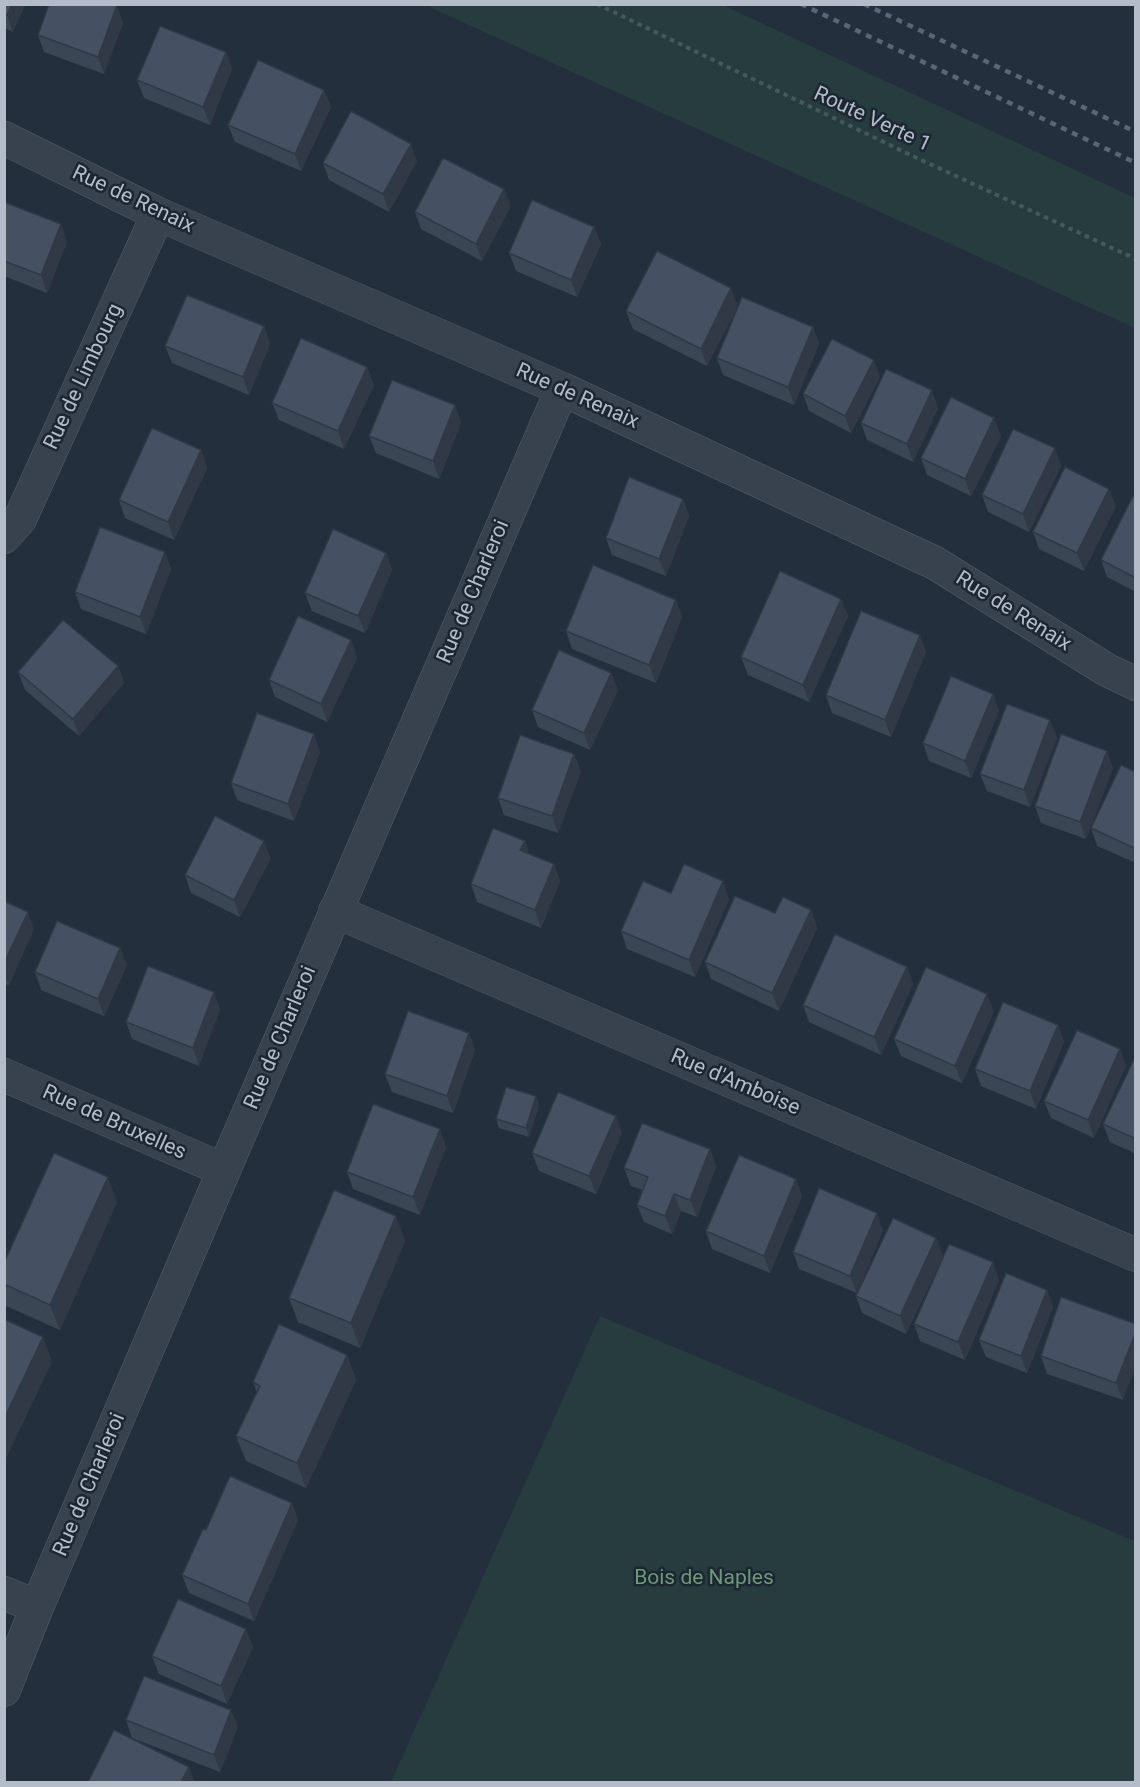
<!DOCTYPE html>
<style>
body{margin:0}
#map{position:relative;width:1140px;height:1787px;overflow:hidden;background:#242f3e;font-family:Roboto,sans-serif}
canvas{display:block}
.frame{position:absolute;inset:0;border:6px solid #b4bcc9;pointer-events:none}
</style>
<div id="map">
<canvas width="1140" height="1787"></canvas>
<div class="frame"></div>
</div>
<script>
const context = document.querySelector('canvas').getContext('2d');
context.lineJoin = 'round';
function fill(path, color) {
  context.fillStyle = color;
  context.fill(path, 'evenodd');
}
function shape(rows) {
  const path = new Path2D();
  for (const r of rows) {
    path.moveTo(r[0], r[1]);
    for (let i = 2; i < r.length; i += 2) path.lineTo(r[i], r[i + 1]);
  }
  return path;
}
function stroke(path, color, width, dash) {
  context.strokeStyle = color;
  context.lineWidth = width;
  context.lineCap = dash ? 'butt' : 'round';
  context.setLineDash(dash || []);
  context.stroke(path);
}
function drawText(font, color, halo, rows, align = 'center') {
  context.font = font + ' Roboto,sans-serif';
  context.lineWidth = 5;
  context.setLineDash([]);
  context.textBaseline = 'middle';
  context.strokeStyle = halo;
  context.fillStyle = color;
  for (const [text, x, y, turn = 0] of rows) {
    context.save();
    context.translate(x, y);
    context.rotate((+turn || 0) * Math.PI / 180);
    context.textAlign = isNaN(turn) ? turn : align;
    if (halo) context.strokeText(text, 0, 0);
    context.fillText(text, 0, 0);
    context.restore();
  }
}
fill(shape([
 [425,5,723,5,1135,198,1135,328],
 [600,1316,1135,1541,1135,1782,391,1782]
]), '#263c3f');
const minor = shape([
 [4,138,158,214,562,389,935,563,1107,670,1136,684],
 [4,537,20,519,158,214],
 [335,911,1136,1255],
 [4,1075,224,1170],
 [4,1593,37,1607],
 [4,1690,37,1607,224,1170,562,389]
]);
stroke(minor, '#565f6c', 34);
stroke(shape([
 [597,4,919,159,1136,259]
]), '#44595c', 4, [4.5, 4.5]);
stroke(minor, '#38414e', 33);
stroke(shape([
 [801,4,1136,163],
 [864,4,1136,132]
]), '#5a6575', 4.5, [6, 6]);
fill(shape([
 [4,4,13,32,4,28],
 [123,23,104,74,44,52,38,35],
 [226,52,232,69,210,125,144,98,137,80],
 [324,90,331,107,301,171,235,142,228,125],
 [417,161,389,212,329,180,323,163],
 [4,202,61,224,67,242,47,293,4,276],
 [511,206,482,261,421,229,415,212],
 [594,227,601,244,577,297,516,271,509,253],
 [738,306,707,366,633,329,626,311],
 [264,326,270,344,249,395,172,363,165,346],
 [813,327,819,344,794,405,723,375,717,358],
 [367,367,374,385,344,449,279,420,272,403],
 [880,377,851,433,809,411,803,394],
 [455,405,461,423,439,479,376,453,369,436],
 [938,408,913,462,867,440,861,423],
 [1001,436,971,496,927,475,921,458],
 [201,450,207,468,174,540,125,518,119,500],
 [1061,466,1029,532,988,512,982,495],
 [1136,498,1136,592,1107,577,1101,560],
 [683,499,689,516,666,576,612,555,606,538],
 [1116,506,1084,571,1039,549,1033,532],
 [165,552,171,569,146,634,81,609,75,592],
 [386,553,392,570,365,633,312,611,305,593],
 [841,599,848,616,809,702,748,675,741,657],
 [676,600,682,617,656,683,572,649,566,631],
 [920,635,926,652,891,737,832,713,826,695],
 [351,640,357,658,327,722,275,697,269,680],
 [118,666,124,683,79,736,25,690,18,672],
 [611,673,618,690,590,750,538,727,532,710],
 [993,694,999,711,971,778,929,761,923,743],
 [1050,720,1057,738,1030,807,987,791,980,774],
 [320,752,294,821,237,800,231,783],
 [1113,768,1086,839,1041,823,1035,806],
 [581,771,558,833,504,815,498,798],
 [1136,772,1136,863,1097,846,1091,828],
 [525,841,529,854,554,864,560,881,541,928,477,902,471,884],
 [271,858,240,917,191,893,185,875],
 [671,893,729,899,695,977,627,949,621,931],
 [4,901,34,929,9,985,4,984],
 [811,910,817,928,779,1011,711,979,705,962,775,913],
 [127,965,104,1016,41,990,35,972],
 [907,967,913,984,881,1055,809,1022,803,1005],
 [220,1009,199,1066,132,1039,126,1022],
 [994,1011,962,1083,901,1056,894,1039],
 [1058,1025,1064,1042,1036,1109,981,1086,975,1069],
 [469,1033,475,1050,453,1113,392,1092,385,1074],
 [1120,1049,1126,1066,1094,1138,1051,1118,1044,1101],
 [1136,1055,1136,1154,1110,1142,1103,1124],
 [536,1096,539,1105,529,1137,499,1128,496,1119],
 [622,1133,596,1194,539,1171,532,1153],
 [446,1147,420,1215,353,1189,347,1172],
 [710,1149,716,1167,697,1217,681,1211,672,1234,644,1222,637,1205,643,1190,631,1186,624,1168],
 [796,1179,802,1196,770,1273,712,1249,706,1231],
 [117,1202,60,1330,6,1306,4,1302,4,1263],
 [883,1230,857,1293,799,1269,793,1252],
 [936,1238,943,1256,906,1334,862,1313,856,1296],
 [405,1241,360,1348,298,1322,289,1298],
 [999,1280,965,1360,920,1341,914,1324],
 [1047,1290,1053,1307,1027,1373,986,1357,979,1340],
 [1136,1324,1123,1400,1047,1374,1041,1356],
 [347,1355,356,1380,306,1488,246,1461,236,1436,257,1393,253,1382],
 [292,1503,298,1520,254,1621,189,1593,182,1575,206,1530],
 [253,1647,227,1704,159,1674,152,1656],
 [126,1720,238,1727,220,1772,132,1738]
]), '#3b4654');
fill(shape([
 [12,4,26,4,13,32,7,15],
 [117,5,123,23,104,74,98,57],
 [226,52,232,69,210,125,203,107],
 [324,90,331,107,301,171,295,154],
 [411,144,417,161,389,212,383,194],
 [504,189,511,206,482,261,476,244],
 [61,224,67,242,47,293,41,275],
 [594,227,601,244,577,297,571,280],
 [731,288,738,306,707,366,701,349],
 [264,326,270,344,249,395,243,377],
 [813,327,819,344,794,405,788,387],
 [874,360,880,377,851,433,845,416],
 [367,367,374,385,344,449,338,431],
 [932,390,938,408,913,462,907,444],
 [455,405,461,423,439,479,433,461],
 [994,418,1001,436,971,496,965,479],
 [1055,448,1061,466,1029,532,1023,514],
 [201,450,207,468,174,540,168,522],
 [1109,489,1116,506,1084,571,1077,553],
 [683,499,689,516,666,576,659,559],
 [165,552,171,569,146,634,140,617],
 [386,553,392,570,365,633,358,616],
 [841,599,848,616,809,702,803,685],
 [676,600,682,617,656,683,649,665],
 [920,635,926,652,891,737,885,720],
 [351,640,357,658,327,722,321,704],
 [118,666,124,683,79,736,73,719],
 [611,673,618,690,590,750,584,733],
 [993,694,999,711,971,778,965,761],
 [1050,720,1057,738,1030,807,1024,790],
 [314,734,320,752,294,821,288,804],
 [1107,751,1113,768,1086,839,1080,822],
 [574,754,581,771,558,833,552,816],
 [264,841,271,858,240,917,234,900],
 [525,841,531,858,520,850],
 [554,864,560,881,541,928,535,910],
 [723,881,729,899,695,977,689,960],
 [811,910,817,928,779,1011,772,993],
 [28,912,34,929,9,985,4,974,4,963],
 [120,948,127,965,104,1016,98,999],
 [907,967,913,984,881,1055,874,1037],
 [214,992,220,1009,199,1066,193,1048],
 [987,994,994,1011,962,1083,955,1066],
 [1058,1025,1064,1042,1036,1109,1030,1091],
 [469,1033,475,1050,453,1113,447,1096],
 [1120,1049,1126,1066,1094,1138,1088,1120],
 [536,1096,539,1105,529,1137,526,1128],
 [616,1116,622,1133,596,1194,589,1176],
 [440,1129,446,1147,420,1215,413,1197],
 [710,1149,716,1167,697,1217,690,1200],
 [108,1177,117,1202,60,1330,50,1305],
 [796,1179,802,1196,770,1273,764,1256],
 [674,1194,681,1211,672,1234,665,1216],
 [877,1213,883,1230,857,1293,850,1276],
 [396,1216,405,1241,360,1348,351,1323],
 [936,1238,943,1256,906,1334,900,1316],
 [993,1262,999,1280,965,1360,958,1342],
 [1047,1290,1053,1307,1027,1373,1021,1356],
 [1136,1331,1136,1366,1123,1400,1116,1383],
 [43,1337,52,1362,4,1463,4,1419],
 [347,1355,356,1380,306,1488,297,1463],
 [292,1503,298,1520,254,1621,248,1604],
 [246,1629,253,1647,227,1704,221,1686],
 [231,1710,238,1727,220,1772,214,1755],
 [189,1767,195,1782,181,1782]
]), '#303945');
const building = shape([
 [4,4,12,4,7,15,4,14,4,4],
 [49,4,117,5,98,57,38,35,49,4],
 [160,26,226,52,203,107,137,80,160,26],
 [258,60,324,90,295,154,228,125,258,60],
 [351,111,411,144,383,194,323,163,351,111],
 [443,158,504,189,476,244,415,212,443,158],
 [532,200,594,227,571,280,509,253,532,200],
 [4,202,61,224,41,275,4,261,4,202],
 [657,251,731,288,701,349,626,311,657,251],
 [187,295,264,326,243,377,165,346,187,295],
 [742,297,813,327,788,387,717,358,742,297],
 [301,338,367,367,338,431,272,403,301,338],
 [832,339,874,360,845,416,803,394,832,339],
 [886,369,932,390,907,444,861,423,886,369],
 [392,380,455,405,433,461,369,436,392,380],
 [951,397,994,418,965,479,921,458,951,397],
 [152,428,201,450,168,522,119,500,152,428],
 [1013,429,1055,448,1023,514,982,495,1013,429],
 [1065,467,1109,489,1077,553,1033,532,1065,467],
 [629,477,683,499,659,559,606,538,629,477],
 [1133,496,1136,498,1136,578,1101,560,1133,496],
 [100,527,165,552,140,617,75,592,100,527],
 [333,529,386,553,358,616,305,593,333,529],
 [593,565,676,600,649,665,566,631,593,565],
 [780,571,841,599,803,685,741,657,780,571],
 [861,611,920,635,885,720,826,695,861,611],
 [298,616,351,640,321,704,269,680,298,616],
 [63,620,118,666,73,719,18,672,63,620],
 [559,650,611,673,584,733,532,710,559,650],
 [951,676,993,694,965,761,923,743,951,676],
 [1007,704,1050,720,1024,790,980,774,1007,704],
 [257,713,314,734,288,804,231,783,257,713],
 [1061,734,1107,751,1080,822,1035,806,1061,734],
 [520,735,574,754,552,816,498,798,520,735],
 [1121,765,1136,772,1136,846,1134,848,1091,828,1121,765],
 [215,816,264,841,234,900,185,875,215,816],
 [493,828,525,841,520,850,554,864,535,910,471,884,493,828],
 [684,864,723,881,689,960,621,931,643,881,671,893,684,864],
 [735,896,775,913,783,897,811,910,772,993,705,962,735,896],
 [4,901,28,912,4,963,4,901],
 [57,921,120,948,98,999,35,972,57,921],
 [835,934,907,967,874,1037,803,1005,835,934],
 [148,966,214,992,193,1048,126,1022,148,966],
 [926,967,987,994,955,1066,894,1039,926,967],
 [1003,1002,1058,1025,1030,1091,975,1069,1003,1002],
 [408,1011,469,1033,447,1096,385,1074,408,1011],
 [1077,1030,1120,1049,1088,1120,1044,1101,1077,1030],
 [1136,1055,1136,1139,1103,1124,1136,1055],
 [506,1087,536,1096,526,1128,496,1119,506,1087],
 [558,1092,616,1116,589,1176,532,1153,558,1092],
 [373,1104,440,1129,413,1197,347,1172,373,1104],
 [642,1123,710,1149,690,1200,674,1194,665,1216,637,1205,648,1177,624,1168,642,1123],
 [54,1153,108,1177,50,1305,4,1284,4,1263,54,1153],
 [739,1155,796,1179,764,1256,706,1231,739,1155],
 [819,1188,877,1213,850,1276,793,1252,819,1188],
 [334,1190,396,1216,351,1323,289,1298,334,1190],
 [893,1218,936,1238,900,1316,856,1296,893,1218],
 [949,1244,993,1262,958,1342,914,1324,949,1244],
 [1006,1273,1047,1290,1021,1356,979,1340,1006,1273],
 [1061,1297,1136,1324,1136,1331,1116,1383,1041,1356,1061,1297],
 [4,1319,43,1337,4,1419,4,1319],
 [279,1324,347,1355,297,1463,236,1436,260,1386,253,1382,279,1324],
 [230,1476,292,1503,248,1604,182,1575,203,1529,206,1530,230,1476],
 [178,1599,246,1629,221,1686,152,1656,178,1599],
 [144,1676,231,1710,214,1755,126,1720,144,1676],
 [114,1730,189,1767,181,1782,88,1782,114,1730]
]);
fill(building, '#455162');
stroke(building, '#303945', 1.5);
drawText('21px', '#b4bcc9', '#1d2633', [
 ["Route Verte 1",872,120,25],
 ["Rue de Renaix",133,200,25],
 ["Rue de Limbourg",84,377,-65],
 ["Rue de Renaix",577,397,24],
 ["Rue de Charleroi",474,592,-67],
 ["Rue de Renaix",1013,612,32],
 ["Rue de Charleroi",281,1038,-67],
 ["Rue d'Amboise",735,1083,23],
 ["Rue de Bruxelles",114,1123,24],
 ["Rue de Charleroi",90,1485,-67]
]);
drawText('21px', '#6b9a76', '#1d2633', [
 ["Bois de Naples",704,1579]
]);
</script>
